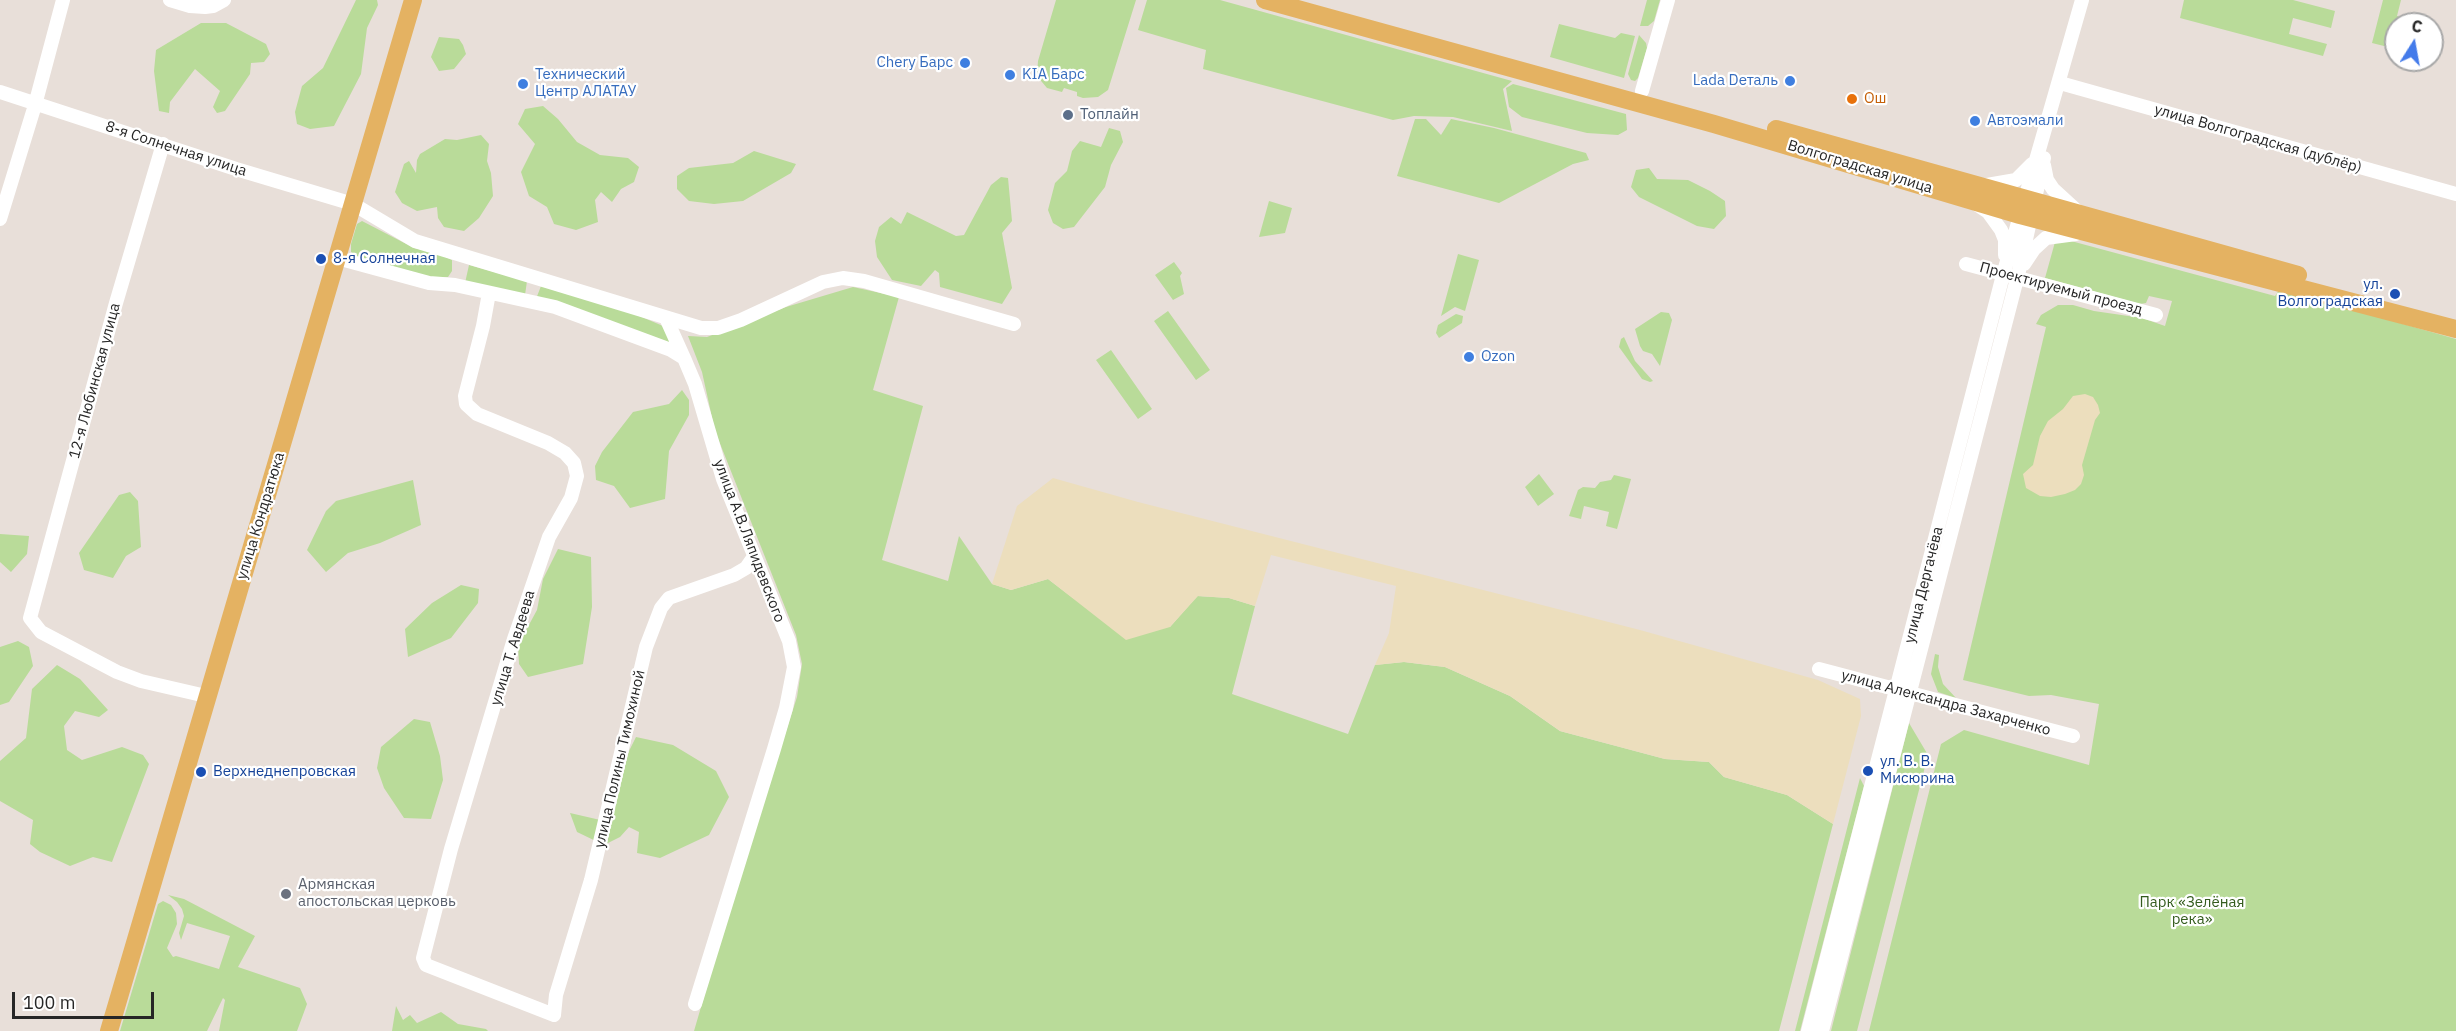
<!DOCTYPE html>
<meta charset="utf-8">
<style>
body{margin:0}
#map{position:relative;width:2456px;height:1031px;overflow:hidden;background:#e8dfd9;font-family:"IBM Plex Sans",sans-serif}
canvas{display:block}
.north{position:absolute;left:2384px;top:12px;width:60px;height:60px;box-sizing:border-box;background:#fff;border:2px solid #a8a8a8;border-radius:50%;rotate:11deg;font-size:16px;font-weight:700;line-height:24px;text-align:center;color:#262626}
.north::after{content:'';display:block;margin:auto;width:21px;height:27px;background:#447bea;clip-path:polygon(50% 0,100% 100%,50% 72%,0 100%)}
.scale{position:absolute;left:12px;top:992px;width:142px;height:27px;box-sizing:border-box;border:3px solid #262626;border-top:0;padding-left:8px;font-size:18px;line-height:21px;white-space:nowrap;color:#262626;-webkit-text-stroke:4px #fff;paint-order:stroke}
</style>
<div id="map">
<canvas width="2456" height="1031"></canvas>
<div class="north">С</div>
<div class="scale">100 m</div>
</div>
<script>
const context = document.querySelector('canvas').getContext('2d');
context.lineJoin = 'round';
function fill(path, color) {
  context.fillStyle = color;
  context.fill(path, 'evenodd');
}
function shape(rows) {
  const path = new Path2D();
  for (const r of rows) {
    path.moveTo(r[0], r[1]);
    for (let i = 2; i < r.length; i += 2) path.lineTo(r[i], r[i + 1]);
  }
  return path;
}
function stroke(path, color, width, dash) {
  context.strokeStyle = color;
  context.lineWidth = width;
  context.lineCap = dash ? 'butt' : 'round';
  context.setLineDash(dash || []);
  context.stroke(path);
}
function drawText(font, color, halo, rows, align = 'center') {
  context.font = font + ' "IBM Plex Sans",sans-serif';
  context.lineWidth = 4.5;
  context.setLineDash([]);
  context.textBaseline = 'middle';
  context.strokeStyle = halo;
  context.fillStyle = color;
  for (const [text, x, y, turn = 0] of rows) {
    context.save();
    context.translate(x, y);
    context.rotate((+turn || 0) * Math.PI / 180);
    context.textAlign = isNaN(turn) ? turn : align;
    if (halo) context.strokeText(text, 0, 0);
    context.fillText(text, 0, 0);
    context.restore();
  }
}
fill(shape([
 [356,0,377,0,378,5,367,28,361,74,334,126,310,129,297,124,295,112,302,86,323,68],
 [1056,0,1136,0,1108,90,1098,97,1083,98,1077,96,1077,92,1064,88,1062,92,1047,88,1037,76,1038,61],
 [1147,0,1220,0,1512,81,1503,89,1512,131,1453,117,1414,116,1393,120,1203,69,1206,50,1138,30],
 [1647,0,1660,0,1654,21,1648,26,1640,26],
 [2184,0,2293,0,2335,11,2331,28,2293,18,2289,34,2327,44,2323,56,2180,18],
 [2383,0,2401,0,2397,16,2408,19,2407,24,2396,24,2396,49,2372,43],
 [201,23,226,23,266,44,270,54,264,62,251,63,250,74,225,111,217,113,213,107,220,91,195,69,170,102,169,113,159,111,154,71,156,50],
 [1559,24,1615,38,1621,33,1635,36,1624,78,1550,57],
 [1639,35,1646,43,1647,48,1638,78,1635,81,1631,80,1628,74],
 [439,37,459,39,463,45,466,54,454,69,439,71,431,57],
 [1513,84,1626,114,1627,130,1618,135,1587,133,1522,117,1509,107,1506,88],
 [543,106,558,119,577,142,600,155,628,158,639,167,634,182,621,189,612,202,601,192,595,200,598,222,576,230,554,224,547,207,529,196,521,172,535,144,518,124,525,109],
 [1415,119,1426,119,1441,135,1451,119,1494,128,1586,153,1589,160,1573,164,1499,203,1397,176],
 [1109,128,1120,131,1123,142,1111,165,1105,187,1074,227,1063,229,1053,223,1048,210,1055,183,1067,171,1072,151,1080,141,1101,147],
 [481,135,489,144,487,161,491,173,493,196,479,218,464,231,444,227,438,218,437,207,417,211,402,203,395,192,404,164,409,161,416,173,417,160,420,154,445,139,457,140],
 [754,151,796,164,791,173,743,201,714,204,689,201,677,189,677,176,689,168,733,163],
 [1649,168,1657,179,1688,180,1710,191,1725,201,1726,216,1714,229,1697,226,1639,197,1631,187,1636,170],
 [1001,177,1008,178,1012,221,1002,233,1012,288,1002,304,940,287,939,273,935,270,921,286,892,280,877,257,875,241,879,227,891,217,901,224,907,212,956,236,964,235,991,185],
 [1269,201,1292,208,1285,233,1259,237],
 [362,221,414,248,437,253,452,260,452,271,448,277,431,278,360,260,351,252,351,244,357,224],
 [2071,241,2275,296,2280,289,2456,339,2456,1031,1869,1031,1941,744,1964,730,2089,765,2099,704,2051,695,2029,696,1963,680,2046,327,2036,324,2041,315,2058,305,2073,305,2094,311,2142,318,2165,326,2172,301,2149,296,2146,303,2140,304,2045,278,2055,242],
 [1458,254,1479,260,1465,311,1455,307,1441,316],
 [1174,262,1182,273,1180,276,1184,294,1173,300,1155,275],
 [469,265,527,281,525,295,465,283],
 [541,286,637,315,663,326,674,348,536,299],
 [853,287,899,297,873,390,923,406,882,560,948,581,959,536,992,584,1011,590,1048,579,1073,598,1170,627,1197,596,1229,598,1255,606,1232,694,1348,734,1375,665,1404,662,1445,667,1510,696,1560,731,1665,759,1709,762,1724,777,1787,795,1833,824,1779,1031,694,1031,737,884,797,697,802,664,796,635,715,431,702,372,688,336,707,337,786,307],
 [1168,311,1210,370,1196,380,1154,321],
 [1661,312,1669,313,1672,320,1660,366,1652,354,1643,351,1640,346,1635,329],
 [1456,314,1463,316,1462,323,1439,338,1436,333,1438,325],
 [1624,337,1635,361,1653,381,1650,382,1642,379,1619,347,1621,339],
 [1111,350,1152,409,1138,419,1096,360],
 [682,390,689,400,689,415,669,451,665,499,630,508,614,486,596,480,595,466,602,452,633,412,669,404],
 [1539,474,1554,494,1538,506,1525,487],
 [1614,475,1631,479,1617,529,1606,526,1609,512,1584,506,1581,519,1569,516,1578,490,1583,487,1595,488,1600,482,1611,480],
 [413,480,421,525,380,543,348,553,326,572,307,550,326,511,336,501],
 [130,492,138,501,141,547,126,556,113,578,84,570,79,553,119,495],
 [0,534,29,536,27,554,11,572,0,562],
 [558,549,591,557,592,607,583,664,528,677,519,664,518,645,537,610,543,579],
 [461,585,479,589,478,603,451,638,408,657,405,629,432,603],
 [18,641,29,647,33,666,9,702,0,705,0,647],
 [1935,654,1939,655,1938,667,1943,684,1956,698,1938,692,1931,674],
 [57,665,80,679,108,710,99,717,75,711,64,726,67,750,82,760,122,747,143,755,149,764,112,862,93,857,70,866,40,852,30,844,33,820,0,801,0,761,26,738,32,689],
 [414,719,430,722,440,756,443,780,431,819,404,818,384,788,377,768,381,747],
 [1909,723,1928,755,1857,1031,1831,1031],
 [636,737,673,745,716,771,729,797,709,835,660,858,637,853,639,832,629,827,620,837,604,845,577,832,570,813,609,822,629,751],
 [1860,778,1864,786,1800,1031,1795,1031],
 [168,895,184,899,255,936,238,967,300,988,307,1004,297,1031,219,1031,225,1000,223,998,207,1031,120,1031,158,904,163,901,171,905,176,913,177,924,167,948,173,957,176,956,219,969,230,936,187,923,181,940,179,933,184,916,182,909,177,902],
 [396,1006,403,1020,410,1015,417,1023,441,1012,458,1024,486,1029,488,1031,392,1031]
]), '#b9db99');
fill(shape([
 [2085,394,2093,397,2098,405,2100,413,2095,420,2082,465,2084,475,2081,484,2075,490,2065,494,2051,497,2040,496,2026,488,2023,474,2033,465,2040,436,2048,421,2063,409,2073,396],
 [1053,478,1138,502,1640,630,1818,680,1860,699,1861,716,1833,824,1787,795,1724,777,1709,762,1665,759,1560,731,1510,696,1445,667,1404,662,1375,665,1389,633,1396,586,1271,555,1255,606,1229,598,1198,596,1170,627,1126,640,1048,579,1011,590,992,584,1017,506]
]), '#ecdebd');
stroke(shape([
 [170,0,190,6,205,7,213,6,224,0],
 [2060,83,2456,194],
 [1642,91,1668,0],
 [0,92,236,169,353,204,415,241,701,328,718,328,741,320,823,282,843,278,864,281,1014,324],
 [163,144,116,303,30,618,41,632,117,672,141,681,206,696],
 [2044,165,2047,180,2053,189,2077,211],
 [1987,185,2016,180,2032,164],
 [1976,204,1988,212,2001,230,2005,240,2005,255],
 [0,219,35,105,63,0],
 [337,258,429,283,455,285,555,307,671,350,684,358,695,384,723,479,789,641,794,667,786,708,774,749,695,1004],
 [1966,264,2156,315],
 [2024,264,2034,249,2046,238,2076,234],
 [489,293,483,326,465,396,466,404,477,414,548,443,565,453,574,463,577,476,571,498,549,537,514,639,451,849,423,958,426,965,554,1015,556,995,591,880,646,647,661,608,669,598,734,575,746,568,753,558],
 [666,318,684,358],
 [1819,669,2073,736],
 [1808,1031,2003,275,2082,0],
 [1822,1031,2019,271,2044,158]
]), '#fff', 14);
stroke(shape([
 [1265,0,1714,124,2020,215,2456,329],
 [1776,129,2298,275],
 [109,1031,413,0]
]), '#e4b262', 18);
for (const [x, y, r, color] of [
 [965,63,6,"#3f7fe0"],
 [1010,75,6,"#3f7fe0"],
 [1790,81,6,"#3f7fe0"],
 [523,84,6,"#3f7fe0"],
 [1852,99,6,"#e8710a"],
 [1068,115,6,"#5c6f8a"],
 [1975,121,6,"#3f7fe0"],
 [321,259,6,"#1a4fb4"],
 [2395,294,6,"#1a4fb4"],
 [1469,357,6,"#3f7fe0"],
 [1868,771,6,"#1a4fb4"],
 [201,772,6,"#1a4fb4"],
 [286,894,6,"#6b7280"]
]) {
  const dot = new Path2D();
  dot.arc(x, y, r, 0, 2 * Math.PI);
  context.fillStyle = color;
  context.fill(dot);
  stroke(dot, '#fff', 2);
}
drawText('15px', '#366cbe', '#fff', [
 ["Chery Барс",953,63,"right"],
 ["Технический",535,75],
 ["Центр АЛАТАУ",535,92],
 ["KIA Барс",1022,75],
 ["Lada Dеталь",1778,81,"right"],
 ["Автоэмали",1987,121],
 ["Ozon",1481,357]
], 'left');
drawText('15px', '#c56008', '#fff', [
 ["Ош",1864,99]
], 'left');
drawText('15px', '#4e5e75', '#fff', [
 ["Топлайн",1080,115]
], 'left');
drawText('15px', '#262626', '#fff', [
 ["улица Волгоградская (дублёр)",2258,139,16],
 ["8-я Солнечная улица",176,149,18],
 ["Волгоградская улица",1860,167,17],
 ["Проектируемый проезд",2061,289,15],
 ["12-я Любинская улица",95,381,-75],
 ["улица Кондратюка",261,516,-73],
 ["улица А.В.Ляпидевского",749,541,69],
 ["улица Дергачёва",1924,585,-76],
 ["улица Т. Авдеева",513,648,-73],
 ["улица Александра Захарченко",1946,703,15],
 ["улица Полины Тимохиной",620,759,-77]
]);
drawText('15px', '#164399', '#fff', [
 ["8-я Солнечная",333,259],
 ["ул.",2383,285,"right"],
 ["Волгоградская",2383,302,"right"],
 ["ул. В. В.",1880,762],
 ["Мисюрина",1880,779],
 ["Верхнеднепровская",213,772]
], 'left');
drawText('15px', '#5b616d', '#fff', [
 ["Армянская",298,885],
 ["апостольская церковь",298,902]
], 'left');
drawText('15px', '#345c1e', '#fff', [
 ["Парк «Зелёная",2192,903],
 ["река»",2192,920]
]);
</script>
